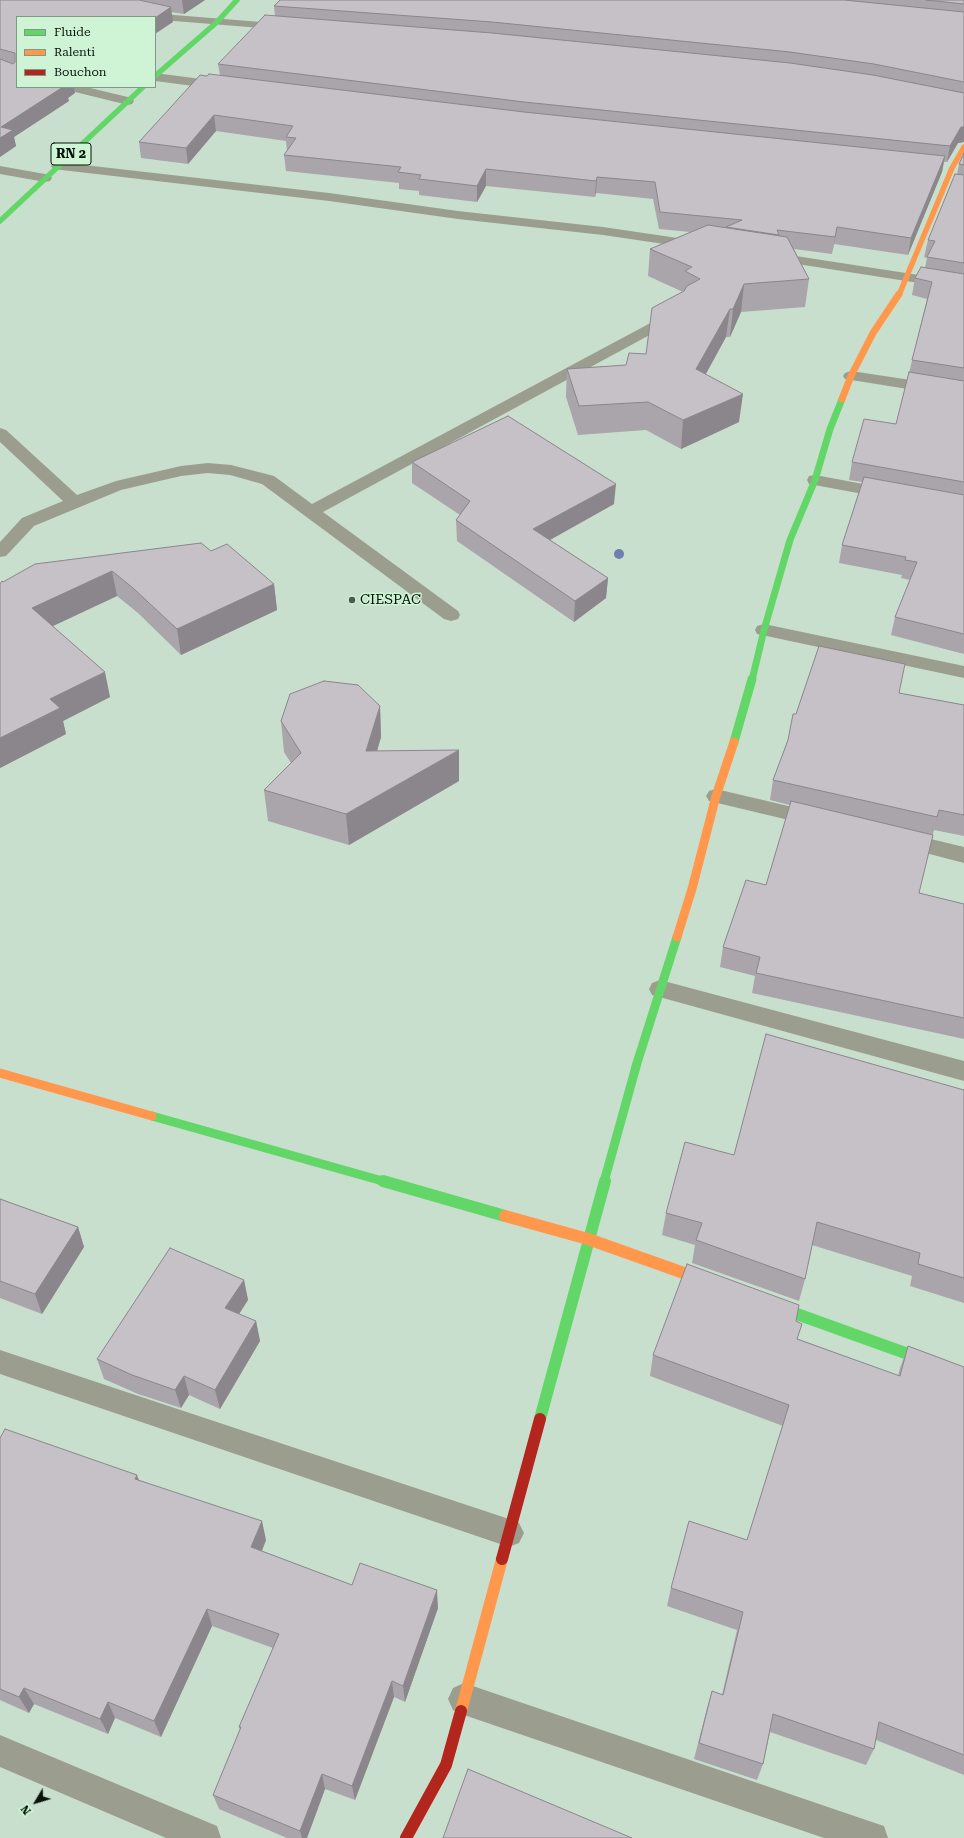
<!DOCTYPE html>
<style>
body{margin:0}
#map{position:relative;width:964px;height:1838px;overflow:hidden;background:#c9dfce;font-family:"Roboto Serif",serif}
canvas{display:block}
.legend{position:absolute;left:16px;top:16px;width:140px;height:72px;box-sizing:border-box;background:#cef4d5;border:1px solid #7e9a83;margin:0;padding:5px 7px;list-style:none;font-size:12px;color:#061308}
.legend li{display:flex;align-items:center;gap:8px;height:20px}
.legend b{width:20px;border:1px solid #7e9a83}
.north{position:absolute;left:16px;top:1782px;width:40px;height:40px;-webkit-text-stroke:3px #cef4d5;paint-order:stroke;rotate:232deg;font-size:11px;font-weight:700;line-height:16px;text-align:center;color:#061308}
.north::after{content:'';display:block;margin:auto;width:14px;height:18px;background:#061308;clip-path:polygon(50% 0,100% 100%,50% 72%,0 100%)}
</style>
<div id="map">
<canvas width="964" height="1838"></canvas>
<ul class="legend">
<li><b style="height:5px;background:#63d668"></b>Fluide</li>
<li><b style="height:5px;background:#ff974d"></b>Ralenti</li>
<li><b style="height:5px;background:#b3261e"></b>Bouchon</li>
</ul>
<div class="north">N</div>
</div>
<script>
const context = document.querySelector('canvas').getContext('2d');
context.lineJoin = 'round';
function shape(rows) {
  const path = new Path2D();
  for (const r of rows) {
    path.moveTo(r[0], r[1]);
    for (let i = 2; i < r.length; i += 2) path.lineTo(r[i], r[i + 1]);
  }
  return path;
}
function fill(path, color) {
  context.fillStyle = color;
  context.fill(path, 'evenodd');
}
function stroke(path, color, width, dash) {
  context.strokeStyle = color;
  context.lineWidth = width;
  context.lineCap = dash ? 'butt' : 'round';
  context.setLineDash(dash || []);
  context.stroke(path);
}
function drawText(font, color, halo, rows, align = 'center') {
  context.font = font + ' "Roboto Serif",serif';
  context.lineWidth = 3;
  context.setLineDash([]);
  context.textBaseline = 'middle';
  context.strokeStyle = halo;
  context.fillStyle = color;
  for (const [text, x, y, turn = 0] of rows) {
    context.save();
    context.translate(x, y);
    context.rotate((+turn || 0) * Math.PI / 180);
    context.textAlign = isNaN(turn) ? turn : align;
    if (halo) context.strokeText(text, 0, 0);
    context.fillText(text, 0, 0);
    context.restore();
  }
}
fill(shape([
 [676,311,681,312,683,315,681,318,323,512,458,611,460,615,458,619,451,621,444,619,262,484,230,475,208,473,181,476,121,490,34,526,6,556,0,557,0,542,22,518,63,501,0,442,0,428,6,430,77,495,116,481,181,466,208,463,231,465,274,476,312,504,671,312,676,311]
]), '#9b9e8f');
fill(shape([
 [85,0,107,0,174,15,286,24,292,27,286,30,174,21,91,3,85,0],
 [155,73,224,82,228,83,230,86,228,89,224,90,155,81,155,73],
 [65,87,86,87,132,98,134,101,132,104,128,105,67,90,65,87],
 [58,162,329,193,458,211,603,227,698,241,703,242,705,245,703,248,698,249,603,235,458,219,329,201,53,169,51,166,53,163,58,162],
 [0,166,45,174,50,175,52,178,50,181,45,182,0,174,0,166],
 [770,252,964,282,964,290,765,259,763,256,765,253,770,252],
 [851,371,964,388,964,398,845,379,843,376,845,373,851,371],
 [815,475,890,489,896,490,899,494,896,498,890,499,809,484,807,480,809,476,815,475],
 [764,624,964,666,964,678,757,634,755,630,757,626,764,624],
 [716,789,818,813,825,815,828,820,825,825,818,827,709,801,706,796,709,791,716,789],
 [902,832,964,847,964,863,895,845,891,840,895,835,902,832],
 [660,980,964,1061,964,1081,652,995,649,989,652,983,660,980],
 [0,1350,509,1519,519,1523,524,1533,519,1543,509,1547,0,1374,0,1350],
 [464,1683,872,1822,884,1826,888,1838,824,1838,464,1715,453,1710,448,1699,453,1688,464,1683],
 [0,1735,217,1826,221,1838,166,1838,0,1767,0,1735]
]), '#9b9e8f');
stroke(shape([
 [155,76,217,22,237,0],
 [0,221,143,87]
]), '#63d668', 5.5);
stroke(shape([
 [752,680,764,630,790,540,815,480,830,429,842,399]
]), '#63d668', 7);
stroke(shape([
 [734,742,752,679],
 [152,1116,386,1182],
 [604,1182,637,1063,677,937]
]), '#63d668', 9);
stroke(shape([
 [383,1181,505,1216],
 [769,1304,964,1374],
 [540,1419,605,1181]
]), '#63d668', 12);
stroke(shape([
 [899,295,952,168,964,147]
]), '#ff974d', 5.5);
stroke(shape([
 [842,399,851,376,873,333,899,294]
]), '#ff974d', 7);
stroke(shape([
 [677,937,692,889,716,796,734,742],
 [0,1073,152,1116]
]), '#ff974d', 9);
stroke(shape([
 [505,1216,588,1239,712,1283],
 [461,1711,502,1559]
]), '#ff974d', 12);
stroke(shape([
 [502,1559,540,1419],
 [406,1838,446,1765,461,1711]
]), '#b3261e', 12);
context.fillStyle = '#6e7faf';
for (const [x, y] of [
 [619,554]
]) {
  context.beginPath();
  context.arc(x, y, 5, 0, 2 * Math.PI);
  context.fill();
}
fill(shape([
 [0,0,205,0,184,14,171,12,173,22,17,87,74,87,75,93,68,98,69,101,14,137,16,146,0,157],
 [280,0,964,0,964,142,958,143,947,162,944,162,942,172,908,255,834,244,832,254,794,249,809,279,805,307,741,312,730,337,726,337,706,374,739,422,681,449,646,430,578,435,566,397,567,369,626,365,646,354,683,292,648,276,650,249,690,232,659,229,653,199,596,193,595,197,486,186,477,202,419,195,419,191,399,189,399,183,286,171,284,155,287,151,286,141,216,131,188,164,141,158,139,142,207,76,220,75,218,64,275,16,274,6],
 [964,153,964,654,891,635,895,617,910,580,901,578,902,575,839,563,842,545,862,482,849,480,852,462,896,424,909,373,927,299,912,295,915,278,925,268,927,258,924,257,928,240,957,174,959,164],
 [412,462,614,504,550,540,608,578,606,598,574,622,457,541,456,520,460,515,412,483],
 [211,551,274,584,277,610,181,655,138,613,117,596,53,626,110,697,63,721,66,734,0,768,0,584,3,582],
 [899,693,964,705,964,836,934,830,919,893,964,904,964,1039,752,993,755,976,720,967,723,947,766,885,790,805,770,800,773,780,788,740,796,714],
 [380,706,381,737,377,751,459,781,349,845,268,821,264,790,291,763,284,752,281,721],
 [964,1090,964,1303,910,1286,912,1276,812,1245,805,1279,799,1301,692,1263,695,1245,662,1235,666,1213,734,1155],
 [0,1199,78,1227,84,1247,42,1314,0,1298],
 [244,1280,248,1300,239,1314,256,1321,260,1341,220,1409,189,1395,181,1408,138,1394,104,1379,97,1359],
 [796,1321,798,1339,898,1376,900,1368,908,1346,964,1367,964,1775,876,1740,874,1749,866,1765,770,1732,763,1764,757,1780,694,1759,707,1708,712,1691,722,1695,737,1630,667,1606,671,1588,747,1540,783,1426,650,1376,653,1355],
 [0,1438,139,1480,266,1540,262,1551,352,1585,438,1608,405,1702,394,1697,355,1800,325,1789,307,1838,287,1838,219,1809,213,1795,240,1730,239,1727,273,1648,212,1626,161,1737,115,1718,108,1734,34,1704,29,1713,0,1700]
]), '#aaa5ab');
fill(shape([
 [182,0,205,0,184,14],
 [171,7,173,22,155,34,155,18],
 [63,87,74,87,75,93,68,98,69,101,14,137,16,146,0,157,0,138,1,127],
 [214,115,216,131,188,164,186,148],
 [961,127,964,127,964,142,958,143,947,162,950,146],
 [945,156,942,172,908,255,911,238],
 [486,169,486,186,477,202,477,186],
 [597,177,596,193,595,197,596,181],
 [837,227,834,244,832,254,835,237],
 [744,284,741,312,730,337,733,309],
 [730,309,726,337,693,397,696,369],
 [743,394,739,422,681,449,683,420],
 [616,484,614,504,532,550,533,529],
 [112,571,117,596,38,633,32,608],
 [608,578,606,598,574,622,575,601],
 [274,584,277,610,181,655,177,629],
 [105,672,110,697,63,721,66,734,0,768,0,738,50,699],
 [380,706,381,737,368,782,366,751],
 [459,750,459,781,349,845,346,814],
 [78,1227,84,1247,42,1314,35,1294],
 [244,1280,248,1300,230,1328,225,1308],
 [256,1321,260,1341,220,1409,215,1390],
 [184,1376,189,1395,181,1408,175,1390],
 [137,1475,144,1494,135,1479],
 [262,1521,266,1540,256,1565,251,1547],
 [437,1590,438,1608,405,1702,403,1686],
 [207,1609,212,1626,161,1737,154,1721],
 [392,1681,394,1697,355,1800,352,1786],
 [24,1688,34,1704,29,1713,19,1697],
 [108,1702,115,1718,108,1734,100,1719],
 [322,1774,325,1789,307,1838,302,1838,300,1831]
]), '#8b868b');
const building = shape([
 [0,0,139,0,171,7,155,18,155,17,17,17,17,87,63,87,1,127,13,130,0,138,0,59,13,64,15,62,15,53,0,49,0,0],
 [280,0,844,0,964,12,964,82,874,64,790,52,492,22,274,6,280,0],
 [926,0,964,0,964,4,926,0],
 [265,15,492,33,790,63,873,75,964,93,964,127,961,127,950,146,524,102,218,64,265,15],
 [209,74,524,112,945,156,911,238,837,227,835,237,777,230,779,235,726,227,742,220,660,212,655,182,597,177,596,181,486,169,477,186,419,179,421,175,398,172,401,167,284,155,296,138,286,137,293,126,214,115,186,148,139,142,200,75,207,76,209,74],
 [964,153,964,165,959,164,964,153],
 [955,174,964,175,964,263,927,257,935,241,928,240,955,174],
 [708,225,787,237,809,279,744,284,733,309,730,309,696,369,743,394,683,420,648,402,579,406,567,369,626,365,629,353,646,354,652,308,684,291,687,286,700,279,685,271,692,267,650,249,708,225],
 [921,267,964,274,964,368,912,360,932,282,915,278,921,267],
 [909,372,964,381,964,482,852,462,864,419,896,424,909,372],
 [508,416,616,484,533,529,608,578,575,601,456,520,470,501,412,462,508,416],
 [864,477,964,495,964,634,895,617,917,562,905,560,906,557,842,545,864,477],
 [201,543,211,551,227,544,274,584,177,629,133,588,112,571,32,608,105,672,50,699,60,708,0,738,0,584,2,581,3,582,35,564,201,543],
 [819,646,905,664,899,693,964,705,964,815,939,810,937,817,773,780,788,740,793,714,796,714,819,646],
 [324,681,358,685,380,706,366,751,459,750,346,814,264,790,301,753,281,721,290,694,324,681],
 [791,801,933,835,919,893,964,904,964,1018,756,973,760,957,723,947,746,880,766,885,791,801],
 [766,1034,964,1090,964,1278,918,1264,920,1253,817,1222,805,1279,696,1240,702,1223,666,1213,685,1142,734,1155,766,1034],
 [0,1199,78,1227,35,1294,0,1281,0,1199],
 [170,1248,244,1280,225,1308,256,1321,215,1390,184,1376,175,1390,132,1375,97,1359,170,1248],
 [687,1264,799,1305,796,1321,802,1324,797,1339,900,1376,908,1346,964,1367,964,1755,879,1722,874,1749,773,1714,763,1764,699,1743,712,1691,723,1695,743,1612,671,1588,689,1521,747,1540,789,1405,653,1355,687,1264],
 [5,1429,137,1475,135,1479,262,1521,251,1547,352,1585,360,1563,437,1590,403,1686,392,1681,352,1786,322,1774,300,1831,213,1795,241,1727,239,1727,279,1634,207,1609,154,1721,108,1702,100,1719,24,1688,19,1697,0,1689,0,1438,5,1429],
 [468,1769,632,1838,443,1838,468,1769]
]);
fill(building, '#c6c0c7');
stroke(building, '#8b868b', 1);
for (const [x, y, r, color] of [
 [352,600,4,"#4a5a4d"]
]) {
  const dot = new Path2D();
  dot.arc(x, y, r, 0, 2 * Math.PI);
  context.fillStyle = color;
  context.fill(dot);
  stroke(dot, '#cef4d5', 1.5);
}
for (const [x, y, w] of [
 [71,154,40]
]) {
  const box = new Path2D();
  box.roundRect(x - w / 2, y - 11, w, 22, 3);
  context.fillStyle = '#cef4d5';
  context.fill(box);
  stroke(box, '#061308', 1);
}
drawText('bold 13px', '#061308', null, [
 ["RN 2",71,154]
]);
drawText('14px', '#061308', '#cef4d5', [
 ["CIESPAC",360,600]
], 'left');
</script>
